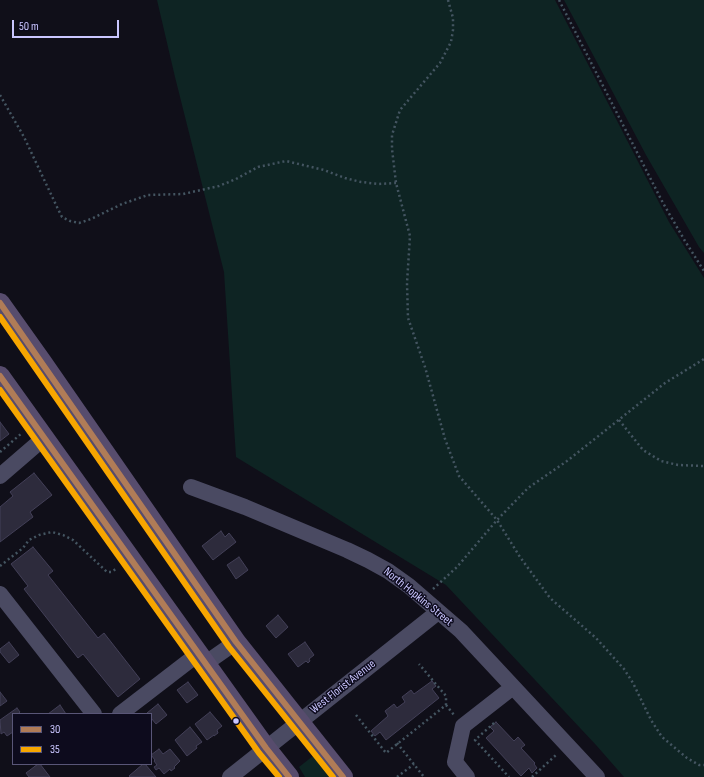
<!DOCTYPE html>
<style>
body{margin:0}
#map{position:relative;width:704px;height:777px;overflow:hidden;background:#100f19;font-family:"Sofia Sans Condensed",sans-serif}
canvas{display:block}
.legend{position:absolute;left:12px;top:713px;width:140px;height:52px;box-sizing:border-box;background:#0d0b1d;border:1px solid #595677;margin:0;padding:5px 7px;list-style:none;font-size:12px;color:#cac6ff}
.legend li{display:flex;align-items:center;gap:8px;height:20px}
.legend b{width:20px;border:1px solid #595677}
.scale{position:absolute;left:12px;top:20px;width:107px;height:18px;box-sizing:border-box;border:2px solid #cac6ff;border-top:0;padding-left:5px;font-size:12px;line-height:14px;white-space:nowrap;color:#cac6ff;-webkit-text-stroke:3px #0d0b1d;paint-order:stroke}
</style>
<div id="map">
<canvas width="704" height="777"></canvas>
<ul class="legend">
<li><b style="height:5px;background:#b07c57"></b>30</li>
<li><b style="height:5px;background:#f7a600"></b>35</li>
</ul>
<div class="scale">50 m</div>
</div>
<script>
const context = document.querySelector('canvas').getContext('2d');
context.lineJoin = 'round';
function fill(path, color) {
  context.fillStyle = color;
  context.fill(path, 'evenodd');
}
function shape(rows) {
  const path = new Path2D();
  for (const r of rows) {
    path.moveTo(r[0], r[1]);
    for (let i = 2; i < r.length; i += 2) path.lineTo(r[i], r[i + 1]);
  }
  return path;
}
function stroke(path, color, width, dash) {
  context.strokeStyle = color;
  context.lineWidth = width;
  context.lineCap = dash ? 'butt' : 'round';
  context.setLineDash(dash || []);
  context.stroke(path);
}
function drawText(font, color, halo, rows, align = 'center') {
  context.font = font + ' "Sofia Sans Condensed",sans-serif';
  context.lineWidth = 3;
  context.setLineDash([]);
  context.textBaseline = 'middle';
  context.strokeStyle = halo;
  context.fillStyle = color;
  for (const [text, x, y, turn = 0] of rows) {
    context.save();
    context.translate(x, y);
    context.rotate((+turn || 0) * Math.PI / 180);
    context.textAlign = isNaN(turn) ? turn : align;
    if (halo) context.strokeText(text, 0, 0);
    context.fillText(text, 0, 0);
    context.restore();
  }
}
fill(shape([
 [157,0,555,0,669,222,704,278,704,777,624,777,596,745,446,585,236,457,224,272,175,77],
 [564,0,704,0,704,253,699,247,646,155],
 [313,756,315,758,330,777,305,777,299,767]
]), '#0e2423');
const building = shape([
 [0,422,9,434,0,441,0,422],
 [34,473,52,495,30,512,33,517,0,542,0,507,13,496,10,492,34,473],
 [221,531,225,537,229,533,236,542,213,560,202,546,221,531],
 [33,547,53,571,48,575,98,638,104,633,140,679,118,697,83,654,78,658,24,589,28,586,11,564,33,547],
 [239,557,248,570,236,579,227,565,239,557],
 [278,615,288,627,276,638,266,626,278,615],
 [9,642,19,655,9,663,0,652,0,649,9,642],
 [305,642,314,655,309,659,310,661,308,663,306,661,298,667,288,654,305,642],
 [432,681,436,686,432,689,439,698,386,740,380,732,375,736,371,731,388,716,385,711,394,704,397,708,405,702,402,697,411,690,414,694,432,681],
 [188,682,198,695,187,703,177,690,188,682],
 [0,692,7,701,0,706,0,692],
 [158,704,167,715,156,724,151,718,151,714,147,713,158,704],
 [60,705,66,714,48,714,60,705],
 [17,708,20,712,18,714,13,714,13,732,7,736,4,732,1,734,0,720,17,708],
 [210,712,222,726,217,730,218,733,214,736,214,735,207,740,195,724,210,712],
 [496,722,514,741,518,737,525,745,521,748,535,763,534,764,537,768,532,773,529,768,521,776,486,738,494,731,490,727,496,722],
 [190,727,202,742,196,746,197,748,187,756,175,740,190,727],
 [159,749,163,754,170,749,180,761,174,767,175,768,171,771,170,769,164,774,159,768,156,770,154,767,157,765,154,761,155,760,151,755,159,749],
 [38,764,40,764,50,777,29,777,26,773,38,764],
 [143,764,145,764,156,777,130,777,129,776,143,764]
]);
fill(building, '#2d2b3c');
stroke(building, '#434058', 1);
stroke(shape([
 [448,0,453,18,453,30,451,42,440,63,400,110,392,135,392,149,396,183,410,236,407,283,408,318,425,367,445,439,459,476,497,520,520,557,550,598,596,638,624,669,633,683,651,720,662,737,687,758,699,765,704,765],
 [559,0,663,203,685,241,704,271],
 [0,95,24,137,57,207,62,217,70,221,79,223,91,219,122,204,148,195,183,194,219,186,236,179,258,167,286,161,324,170,345,178,361,182,379,184,396,183],
 [619,420,643,450,661,461,678,465,704,466],
 [0,452,22,433],
 [0,566,23,548,29,540,39,535,52,532,63,535,73,540,107,572,111,572,116,569],
 [433,589,457,567,497,520,528,488,567,461,665,383,704,359],
 [446,705,454,715],
 [356,715,386,753,446,705,446,696,419,664],
 [494,723,475,740,509,777],
 [397,743,424,777],
 [397,777,414,764],
 [532,777,556,755]
]), '#445561', 2.5, [2, 3]);
stroke(shape([
 [0,476,44,438],
 [191,487,245,507,347,550,368,560,388,571,409,586,461,631,597,777],
 [0,594,94,714],
 [206,663,236,642],
 [120,714,198,654],
 [230,777,438,612],
 [467,777,455,762,463,726,513,687]
]), '#4a4a62', 16);
stroke(shape([
 [0,303,42,362,236,642,343,777],
 [0,376,266,748,289,777]
]), '#574c6d', 20);
stroke(shape([
 [0,303,236,642,343,777],
 [0,376,266,748,289,777]
]), '#b07c57', 6);
stroke(shape([
 [0,317,229,647,333,777],
 [0,390,259,753,279,777]
]), '#f7a600', 6);
for (const [x, y, r, color] of [
 [236,721,3.5,"#cac6ff"]
]) {
  const dot = new Path2D();
  dot.arc(x, y, r, 0, 2 * Math.PI);
  context.fillStyle = color;
  context.fill(dot);
  stroke(dot, '#0d0b1d', 1.5);
}
drawText('12px', '#cac6ff', '#0d0b1d', [
 ["North Hopkins Street",418,597,39],
 ["West Florist Avenue",343,687,-38]
]);
</script>
